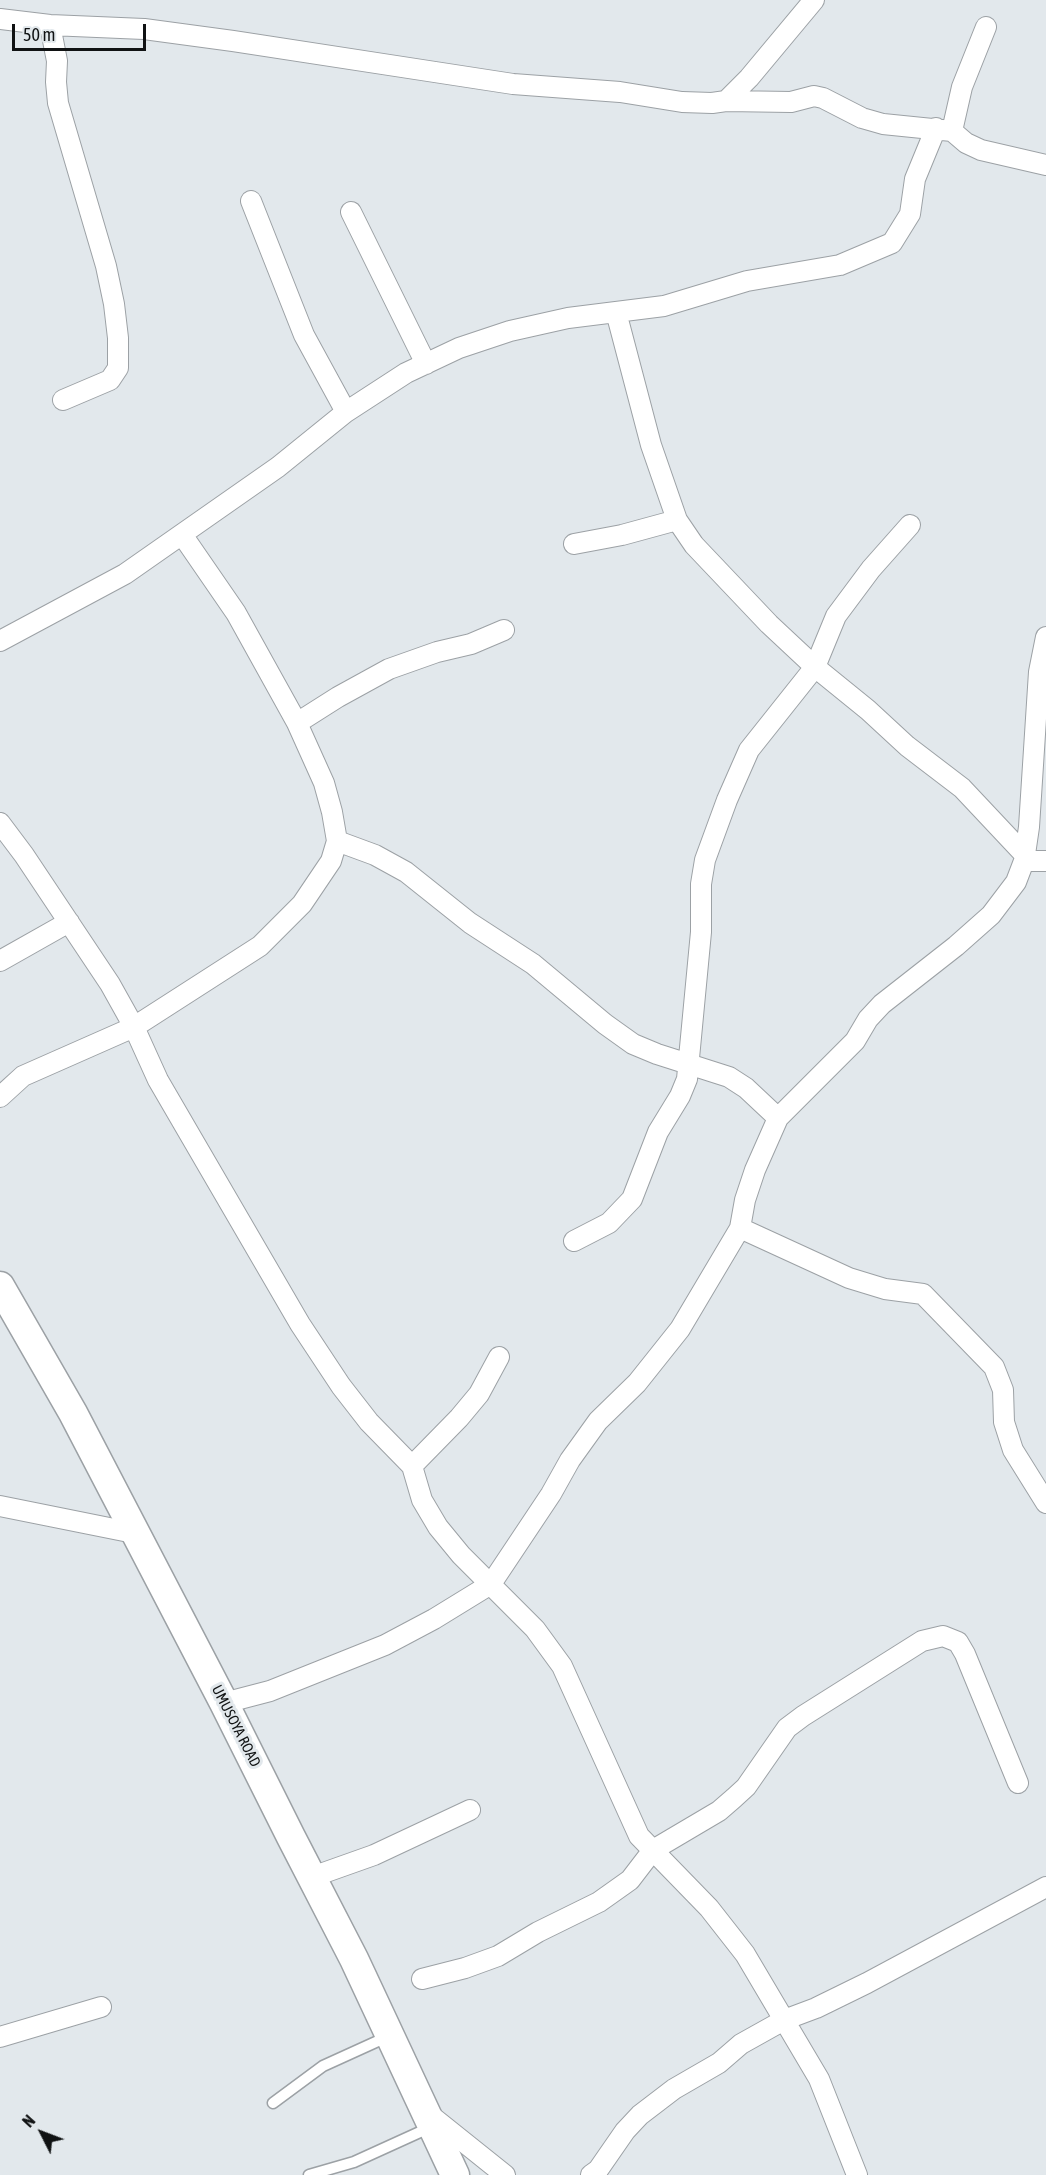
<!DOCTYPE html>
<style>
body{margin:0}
#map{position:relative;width:1046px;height:2175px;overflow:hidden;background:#e2e8ec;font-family:"Asap Condensed",sans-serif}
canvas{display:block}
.north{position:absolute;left:12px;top:2103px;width:60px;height:60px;-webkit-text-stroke:4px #e2e8ec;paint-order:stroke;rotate:312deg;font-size:16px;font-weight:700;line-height:24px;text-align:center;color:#101213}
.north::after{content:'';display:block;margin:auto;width:21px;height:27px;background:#101213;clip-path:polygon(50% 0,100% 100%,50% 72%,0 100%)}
.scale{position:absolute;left:12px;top:24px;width:134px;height:27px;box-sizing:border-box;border:3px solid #101213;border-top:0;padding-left:8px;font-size:18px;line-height:21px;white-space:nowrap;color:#101213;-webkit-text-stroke:4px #e2e8ec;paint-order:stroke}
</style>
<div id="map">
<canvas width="1046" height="2175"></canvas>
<div class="north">N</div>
<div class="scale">50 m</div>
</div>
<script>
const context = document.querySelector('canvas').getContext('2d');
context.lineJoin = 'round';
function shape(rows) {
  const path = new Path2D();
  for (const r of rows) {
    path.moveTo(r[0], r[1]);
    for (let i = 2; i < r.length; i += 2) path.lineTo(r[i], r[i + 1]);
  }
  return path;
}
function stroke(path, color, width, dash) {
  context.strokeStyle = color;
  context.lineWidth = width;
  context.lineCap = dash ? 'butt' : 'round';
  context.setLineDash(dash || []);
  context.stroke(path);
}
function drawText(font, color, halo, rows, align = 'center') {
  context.font = font + ' "Asap Condensed",sans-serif';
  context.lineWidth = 6;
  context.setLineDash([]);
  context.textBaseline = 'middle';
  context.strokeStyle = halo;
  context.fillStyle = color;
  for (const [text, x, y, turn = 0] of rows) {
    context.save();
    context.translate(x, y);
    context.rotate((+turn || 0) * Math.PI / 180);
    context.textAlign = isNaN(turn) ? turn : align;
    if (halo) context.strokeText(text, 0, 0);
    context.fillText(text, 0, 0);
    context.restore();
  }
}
const service = shape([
 [273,2103,323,2066,389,2036],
 [309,2175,354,2162,431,2127]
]);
const minor = shape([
 [0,19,50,25,144,29,233,41,513,84,620,92,682,102,712,103,726,101,749,78,814,0],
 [50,25,57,61,56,82,58,103,106,266,114,304,118,338,118,368,110,380,63,400],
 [726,101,791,102,814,96,823,98,862,118,883,124,952,131,966,143,981,150,1046,165],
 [952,131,962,87,986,27],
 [251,201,304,335,346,412],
 [351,212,426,364],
 [616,312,651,445,677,520,694,545,769,624,815,667,868,710,907,746,962,788,1025,855],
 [574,544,622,535,677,520],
 [0,641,125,574,278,467,346,412,406,373,459,348,510,331,568,318,664,306,747,281,840,265,892,243,910,214,915,179,936,128],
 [297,723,338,697,389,669,437,652,471,644,504,630],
 [0,823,24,855,110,984,134,1027,158,1080,300,1324,341,1386,369,1422,412,1466,422,1500,438,1527,461,1555,535,1629,562,1666,639,1836,709,1908,745,1954,819,2079,857,2175],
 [337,841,375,855,406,872,470,923,533,964,605,1024,633,1044,657,1054,729,1077,746,1088,778,1118],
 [1024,861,1046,861],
 [0,961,69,922],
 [0,1097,23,1076,134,1027,260,946,302,904,331,861,337,841,332,812,324,783,297,723,236,613,183,536],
 [740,1228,849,1278,885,1289,923,1294,994,1367,1003,1390,1004,1422,1013,1450,1046,1503],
 [574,1241,609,1223,632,1199,658,1132,680,1096,687,1079,701,932,701,884,705,860,727,800,749,750,815,667,836,616,871,569,910,525],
 [412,1466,459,1418,479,1394,499,1357],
 [0,1506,134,1533],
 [224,1703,270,1691,385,1645,434,1619,491,1584,551,1494,570,1460,598,1421,637,1383,680,1329,740,1228,745,1200,755,1170,778,1118,855,1041,868,1019,882,1004,956,946,991,915,1016,882,1024,861,1029,827,1039,672,1046,637],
 [312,1877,374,1855,470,1810],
 [422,1979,465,1968,498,1956,538,1932,599,1902,630,1880,653,1850,719,1811,734,1798,746,1787,787,1728,803,1716,922,1641,943,1636,958,1642,965,1654,1018,1783],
 [0,2037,101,2007],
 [430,2115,505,2175],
 [591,2175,598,2170,625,2131,640,2115,674,2089,719,2063,741,2044,784,2020,816,2008,867,1983,1046,1887]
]);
const secondary = shape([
 [0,1286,73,1413,224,1703,291,1837,354,1959,455,2175]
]);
stroke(service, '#9ca1a5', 13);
stroke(minor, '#9ca1a5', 22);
stroke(secondary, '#9ca1a5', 31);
stroke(service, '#fff', 10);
stroke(minor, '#fff', 20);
stroke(secondary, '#fff', 28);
drawText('15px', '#101213', '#e2e8ec', [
 ["UMUSOYA ROAD",236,1726,63]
]);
</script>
